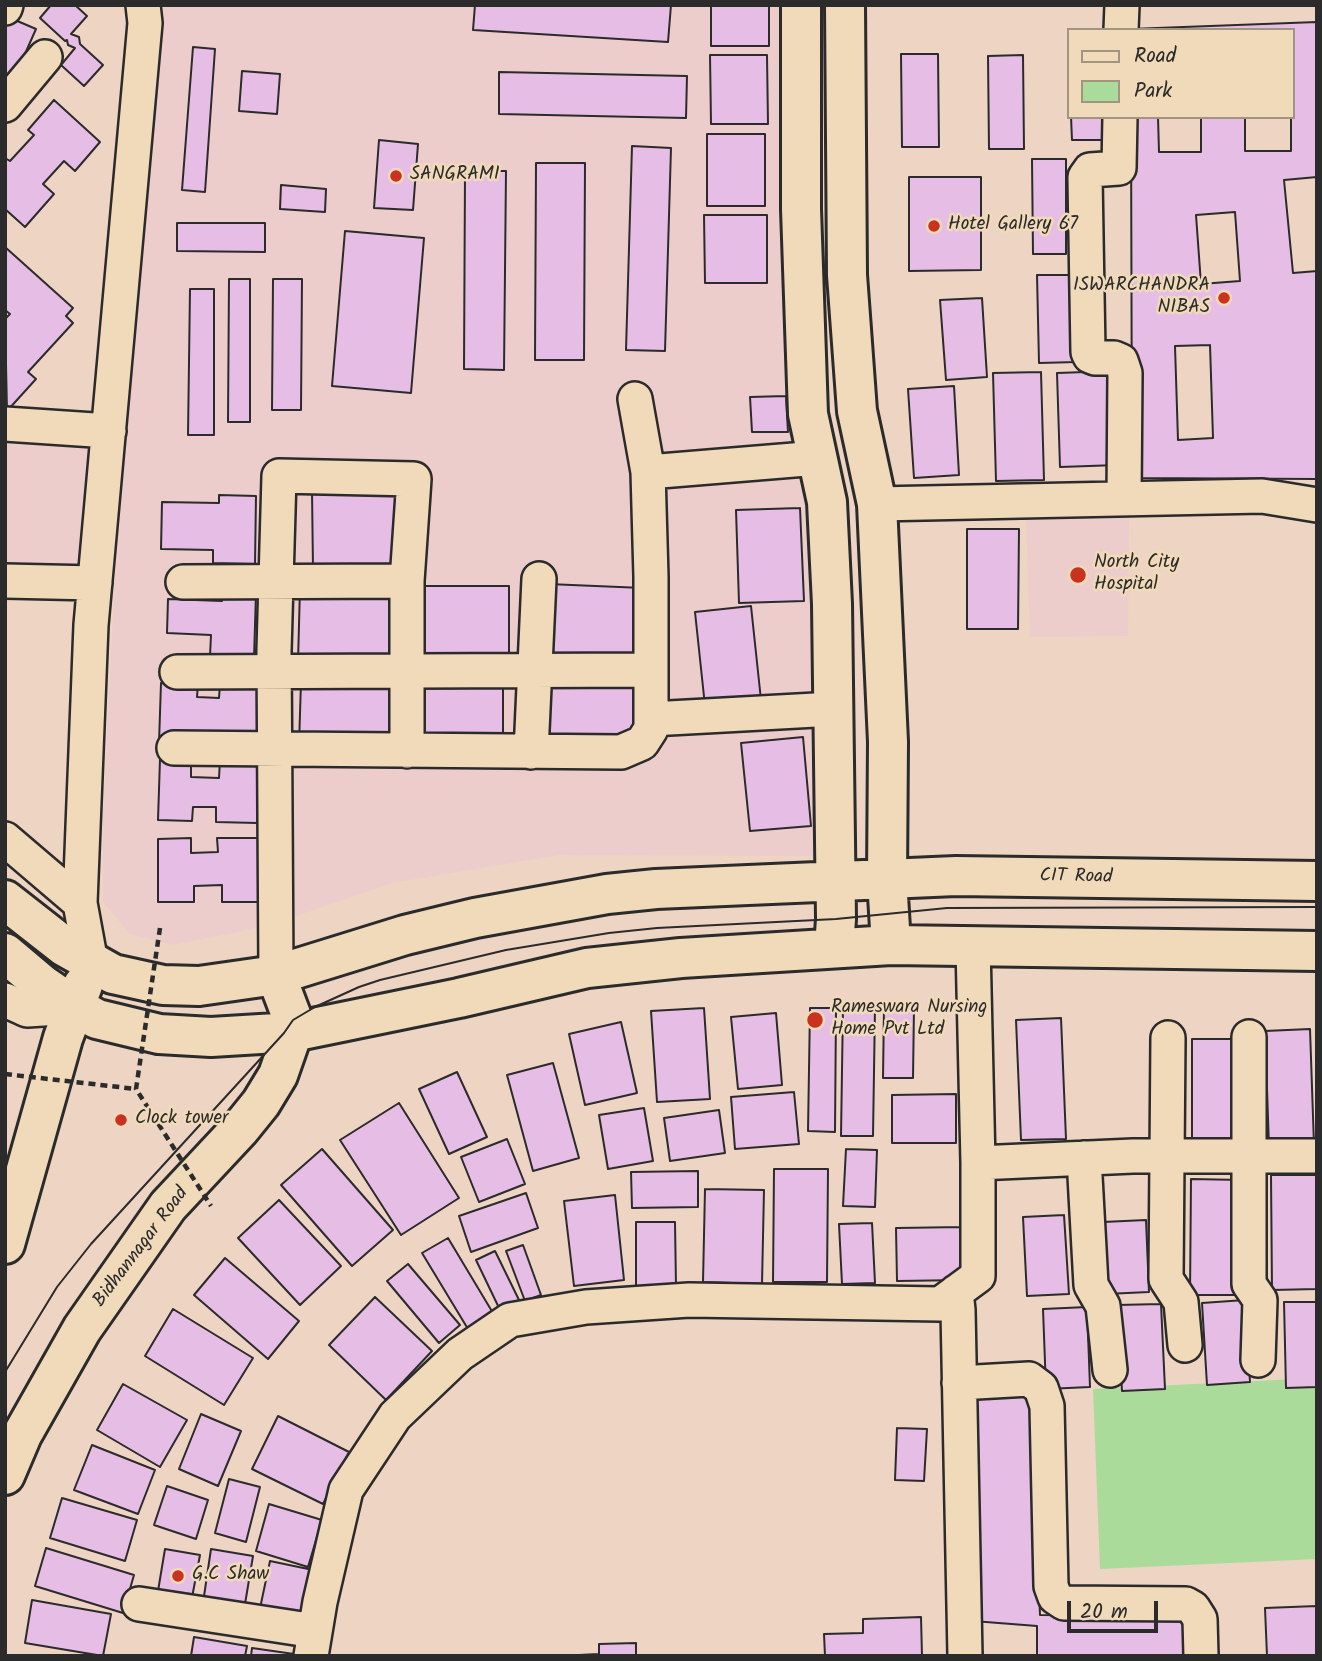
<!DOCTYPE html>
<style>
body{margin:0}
#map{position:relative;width:1322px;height:1661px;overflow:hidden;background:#eed4c2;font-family:Kalam,sans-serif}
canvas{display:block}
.frame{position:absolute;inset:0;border:7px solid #2b2b2b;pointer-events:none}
.legend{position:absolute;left:1067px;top:28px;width:228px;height:91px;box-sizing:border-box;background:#f0dab9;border:2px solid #a19480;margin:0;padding:9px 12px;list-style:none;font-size:21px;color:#2b2b2b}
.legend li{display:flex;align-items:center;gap:14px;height:35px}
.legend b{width:35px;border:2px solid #a19480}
.scale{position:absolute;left:1067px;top:1601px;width:91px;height:32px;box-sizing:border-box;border:4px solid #2b2b2b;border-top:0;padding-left:9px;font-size:21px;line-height:24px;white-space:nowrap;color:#2b2b2b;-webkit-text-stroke:5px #f0dab9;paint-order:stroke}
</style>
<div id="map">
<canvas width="1322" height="1661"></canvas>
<div class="frame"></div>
<ul class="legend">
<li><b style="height:9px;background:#f0dab9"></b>Road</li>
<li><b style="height:19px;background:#abdb9b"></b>Park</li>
</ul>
<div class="scale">20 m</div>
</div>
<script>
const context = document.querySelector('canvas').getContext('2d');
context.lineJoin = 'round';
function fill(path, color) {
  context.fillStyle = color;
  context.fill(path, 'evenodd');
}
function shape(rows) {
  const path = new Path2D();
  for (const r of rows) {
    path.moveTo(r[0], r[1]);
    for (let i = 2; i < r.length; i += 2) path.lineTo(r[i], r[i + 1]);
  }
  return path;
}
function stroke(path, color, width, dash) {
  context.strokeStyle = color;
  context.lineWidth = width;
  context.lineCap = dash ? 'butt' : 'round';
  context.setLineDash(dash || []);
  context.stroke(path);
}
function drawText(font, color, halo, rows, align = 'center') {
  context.font = font + ' Kalam,sans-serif';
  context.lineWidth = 5;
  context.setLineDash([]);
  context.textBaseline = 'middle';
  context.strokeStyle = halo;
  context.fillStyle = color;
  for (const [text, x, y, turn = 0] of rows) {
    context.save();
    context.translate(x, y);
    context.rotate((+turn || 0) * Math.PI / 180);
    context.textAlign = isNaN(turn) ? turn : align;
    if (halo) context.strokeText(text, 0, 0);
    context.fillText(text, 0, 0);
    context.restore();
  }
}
fill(shape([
 [156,5,783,5,786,260,793,443,812,520,817,856,559,855,392,883,267,926,173,945,130,934,103,902,103,812,123,416],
 [5,437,93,441,84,570,5,568],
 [1129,513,1128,636,1030,637,1026,514]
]), '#eccdcc');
fill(shape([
 [1317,1378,1317,1559,1100,1569,1093,1389]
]), '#abdb9b');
const building = shape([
 [51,5,75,5,87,16,71,34,79,37,80,44,103,65,84,86,61,65,75,48,68,45,67,40,65,41,40,18,51,5],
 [475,5,671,5,668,42,473,30,475,5],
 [711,5,769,5,769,46,711,46,711,5],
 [8,17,36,29,13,81,5,77,5,23,8,17],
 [1317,22,1317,479,1132,478,1131,117,1292,117,1292,30,1130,29,1317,22],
 [193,47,215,49,205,192,182,190,193,47],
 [901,54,938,54,939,147,902,147,901,54],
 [710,55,767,55,768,124,711,124,710,55],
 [1023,55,1024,149,989,149,988,56,1023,55],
 [242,71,280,74,277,114,239,111,242,71],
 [499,72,687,76,686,118,499,114,499,72],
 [54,100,100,142,75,171,64,161,43,184,54,194,25,227,5,209,5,158,10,161,34,135,28,130,54,100],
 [1071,117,1104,117,1104,140,1072,140,1071,117],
 [1158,117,1201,117,1201,152,1159,152,1158,117],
 [1245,117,1291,117,1291,151,1245,151,1245,117],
 [707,134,765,134,765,206,707,206,707,134],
 [379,140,418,144,413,210,374,208,379,140],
 [632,146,671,148,665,351,626,350,632,146],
 [1032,159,1066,159,1066,254,1033,254,1032,159],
 [536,163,585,163,584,360,535,360,536,163],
 [465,171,506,171,504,370,464,369,465,171],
 [909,177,981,177,981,270,909,271,909,177],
 [1317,177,1317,271,1293,273,1284,180,1317,177],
 [281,185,326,189,325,212,280,209,281,185],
 [1235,212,1240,281,1201,284,1196,215,1235,212],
 [704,215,767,215,767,283,705,283,704,215],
 [177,223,265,223,265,252,177,251,177,223],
 [345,231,424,238,411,393,332,386,345,231],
 [5,247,73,308,66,316,73,323,28,372,36,379,7,411,5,319,10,314,5,310,5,247],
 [1037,275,1075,275,1077,362,1039,363,1037,275],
 [229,279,250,279,250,422,228,422,229,279],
 [273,279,302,279,301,410,272,410,273,279],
 [190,289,214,289,214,435,188,435,190,289],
 [982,298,987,377,946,380,940,300,982,298],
 [1210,345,1213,438,1178,440,1175,346,1210,345],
 [1114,371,1118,465,1060,467,1057,373,1114,371],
 [1041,372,1044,480,996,481,993,373,1041,372],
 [954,386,959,475,914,478,908,389,954,386],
 [786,396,788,432,752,432,750,397,786,396],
 [402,490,403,567,313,569,312,491,402,490],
 [219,495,256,496,255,564,213,563,213,550,161,549,162,502,219,503,219,495],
 [800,508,804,601,739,603,736,510,800,508],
 [967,529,1019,529,1018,629,967,629,967,529],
 [548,584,643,588,640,663,545,660,548,584],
 [413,586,509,586,509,661,414,661,413,586],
 [300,588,394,592,392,665,298,662,300,588],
 [222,592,256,593,254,658,210,656,211,635,167,633,168,599,222,601,222,592],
 [751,606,761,700,705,706,695,612,751,606],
 [539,671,634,673,633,746,537,745,539,671],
 [413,680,503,680,503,750,413,749,413,680],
 [301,682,391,685,390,747,299,745,301,682],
 [161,683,198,684,197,697,219,698,220,684,260,685,258,747,159,743,161,683],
 [803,737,811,826,750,831,741,743,803,737],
 [160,759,191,759,191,777,219,778,220,760,259,761,257,823,216,822,216,807,193,807,192,821,158,820,160,759],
 [191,838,191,853,218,852,217,838,259,838,259,902,222,902,222,885,194,886,194,902,158,902,158,839,191,838],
 [843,1006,875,1007,873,1136,841,1136,843,1006],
 [884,1007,914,1007,913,1078,883,1078,884,1007],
 [704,1008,710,1099,657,1102,651,1011,704,1008],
 [810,1008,836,1008,835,1132,808,1131,810,1008],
 [776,1013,782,1085,738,1089,731,1017,776,1013],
 [1061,1018,1066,1139,1021,1140,1016,1020,1061,1018],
 [621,1022,637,1093,585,1105,569,1034,621,1022],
 [1310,1029,1314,1145,1269,1147,1265,1031,1310,1029],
 [1192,1039,1237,1039,1237,1145,1192,1145,1192,1039],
 [553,1063,579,1158,533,1171,507,1075,553,1063],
 [457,1072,487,1137,449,1154,419,1089,457,1072],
 [794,1092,799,1144,735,1149,731,1097,794,1092],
 [956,1094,956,1143,892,1143,892,1095,956,1094],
 [399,1103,459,1198,401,1235,340,1140,399,1103],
 [644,1108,653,1161,608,1169,599,1115,644,1108],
 [719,1110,725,1153,670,1161,664,1118,719,1110],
 [507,1139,525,1184,479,1202,461,1157,507,1139],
 [322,1149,393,1230,352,1266,281,1185,322,1149],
 [846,1149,877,1150,875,1207,843,1206,846,1149],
 [774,1169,828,1169,827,1282,773,1282,774,1169],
 [698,1171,698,1207,632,1208,631,1172,698,1171],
 [1271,1175,1317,1175,1317,1289,1272,1290,1271,1175],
 [1191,1179,1241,1180,1240,1295,1190,1295,1191,1179],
 [705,1189,764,1190,762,1284,703,1282,705,1189],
 [526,1193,538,1228,471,1252,459,1216,526,1193],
 [615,1195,624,1280,574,1286,564,1201,615,1195],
 [279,1200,341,1266,300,1305,238,1238,279,1200],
 [1064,1215,1069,1294,1027,1296,1023,1217,1064,1215],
 [1146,1220,1149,1292,1106,1294,1103,1222,1146,1220],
 [636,1222,675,1222,676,1287,636,1287,636,1222],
 [872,1223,875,1283,842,1284,839,1224,872,1223],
 [963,1227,964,1280,897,1281,896,1228,963,1227],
 [448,1238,493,1313,468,1329,422,1253,448,1238],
 [523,1245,541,1295,525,1301,506,1251,523,1245],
 [495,1251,520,1302,501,1312,476,1260,495,1251],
 [225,1258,299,1321,268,1359,194,1295,225,1258],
 [408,1264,460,1325,439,1343,387,1281,408,1264],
 [375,1297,432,1351,386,1400,329,1345,375,1297],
 [1245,1300,1250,1382,1207,1385,1202,1303,1245,1300],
 [1284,1302,1317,1302,1317,1387,1286,1388,1284,1302],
 [1161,1304,1165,1389,1122,1391,1117,1305,1161,1304],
 [1087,1307,1090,1387,1046,1389,1043,1309,1087,1307],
 [173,1309,253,1358,224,1405,145,1356,173,1309],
 [123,1384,187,1420,160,1467,97,1430,123,1384],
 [966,1391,1031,1393,1040,1615,1193,1616,1194,1656,1037,1656,1037,1626,973,1621,966,1391],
 [201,1414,241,1431,218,1486,179,1469,201,1414],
 [278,1416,349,1452,323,1504,252,1469,278,1416],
 [897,1428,927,1429,924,1481,895,1480,897,1428],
 [92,1445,155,1470,138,1514,74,1490,92,1445],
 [229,1479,260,1487,246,1542,215,1533,229,1479],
 [167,1486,208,1500,196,1539,154,1525,167,1486],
 [62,1498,137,1520,125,1561,50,1538,62,1498],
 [269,1504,322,1520,308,1567,256,1551,269,1504],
 [46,1548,134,1575,123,1613,35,1586,46,1548],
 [165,1549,200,1555,191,1603,157,1597,165,1549],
 [211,1549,253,1556,244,1610,203,1603,211,1549],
 [270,1561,313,1570,302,1622,259,1613,270,1561],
 [32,1600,111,1614,103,1656,25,1643,32,1600],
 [1317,1606,1317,1656,1267,1656,1265,1608,1317,1606],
 [921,1617,922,1656,825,1656,824,1634,863,1633,863,1619,921,1617],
 [194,1637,247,1646,245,1656,191,1656,194,1637],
 [636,1643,636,1656,558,1656,599,1654,599,1644,636,1643],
 [252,1648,294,1654,294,1656,251,1656,252,1648]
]);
fill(building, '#e6bde5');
stroke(building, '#2b2b2b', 2);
const minor = shape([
 [5,8,6,5],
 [1121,30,1122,5],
 [5,105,45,57],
 [1120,117,1119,168,1090,170,1085,177,1088,352,1090,356,1095,358,1114,358,1121,361,1125,373,1124,499],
 [5,424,109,431],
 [648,472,818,458],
 [877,504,1262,496,1317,505],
 [5,581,95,583],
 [183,582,407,581],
 [177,672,651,670],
 [651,719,834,709],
 [174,748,621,752,642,743,651,729,651,577,648,472,635,399],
 [531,752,539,579],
 [5,839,80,903],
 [91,963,80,903,91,625,145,23,143,5],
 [276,975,274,651,279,476,414,479,407,581,407,751],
 [5,1000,27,1010,75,1007],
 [1249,1037,1249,1284,1260,1300,1258,1360],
 [1168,1038,1166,1279,1181,1302,1185,1345],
 [1084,1158,1091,1285,1103,1306,1110,1370],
 [978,1163,1133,1156,1317,1156],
 [956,1292,958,1310,965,1656],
 [959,1383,1029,1379,1041,1388,1047,1406,1051,1586,1055,1597,1064,1603,1186,1604,1193,1608,1200,1619,1201,1656],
 [139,1604,315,1631],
 [311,1656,320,1602,346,1490,395,1416,460,1354,510,1320,586,1307,689,1300,940,1304,978,1276,978,1163,973,946]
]);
const major = shape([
 [801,5,801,209,808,414,827,502,832,604,836,919,834,948],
 [845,5,847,275,857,411,877,504,888,742,887,879,891,945],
 [5,900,65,947,113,974,163,985,199,986,276,975,405,935,475,918,607,894,656,889,956,876,1317,881],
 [5,953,43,985,75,1007,97,1019,159,1034,211,1037,293,1032,459,998,587,968,681,958,891,945,1317,951],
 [5,1244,63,1038,83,985],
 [5,1475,22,1435,82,1329,168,1206,240,1129,261,1103,278,1075,293,1032,293,1020,276,975]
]);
stroke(minor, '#2b2b2b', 38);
stroke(major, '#2b2b2b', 44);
stroke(minor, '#f0dab9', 33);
stroke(major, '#f0dab9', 38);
stroke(shape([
 [5,1372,57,1287,91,1244,284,1033,293,1020,315,1007,359,987,380,980,506,950,609,933,657,928,836,919,947,908,1317,907]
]), '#2b2b2b', 2);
stroke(shape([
 [160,928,136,1089,211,1206],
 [5,1074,136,1089]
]), '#2b2b2b', 4.5, [7, 5]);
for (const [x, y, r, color] of [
 [396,176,7,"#c8321e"],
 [934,226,7,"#c8321e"],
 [1224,298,7,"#c8321e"],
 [1078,575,9,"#c8321e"],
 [815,1020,9,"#c8321e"],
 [121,1120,7,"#c8321e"],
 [178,1576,7,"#c8321e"]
]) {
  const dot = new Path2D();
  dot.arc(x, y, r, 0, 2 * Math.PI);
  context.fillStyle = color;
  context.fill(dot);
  stroke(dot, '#f0dab9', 2.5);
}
drawText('19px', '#2b2b2b', '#f0dab9', [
 ["SANGRAMI",410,176],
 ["Hotel Gallery 67",948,226],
 ["ISWARCHANDRA",1210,287,"right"],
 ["NIBAS",1210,309,"right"],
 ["North City",1094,564],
 ["Hospital",1094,586],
 ["Rameswara Nursing",831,1009],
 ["Home Pvt Ltd",831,1031],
 ["Clock tower",135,1120],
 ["G.C Shaw",192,1576]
], 'left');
drawText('19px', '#2b2b2b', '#f0dab9', [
 ["CIT Road",1076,878,1],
 ["Bidhannagar Road",142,1248,-53]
]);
</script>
